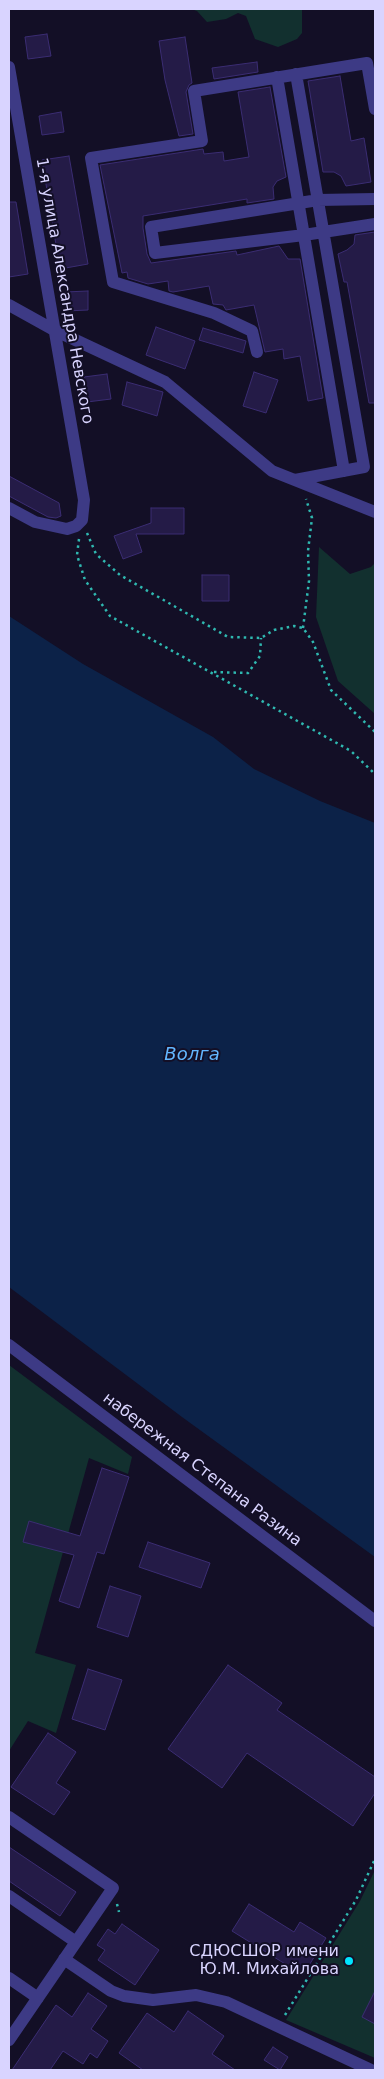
<!DOCTYPE html>
<meta charset="utf-8">
<style>
body{margin:0}
#map{position:relative;width:384px;height:2079px;overflow:hidden;background:#130f26;font-family:"DejaVu Sans",sans-serif}
canvas{display:block}
.frame{position:absolute;inset:0;border:10px solid #d9d4ff;pointer-events:none}
</style>
<div id="map">
<canvas width="384" height="2079"></canvas>
<div class="frame"></div>
</div>
<script>
const context = document.querySelector('canvas').getContext('2d');
context.lineJoin = 'round';
function fill(path, color) {
  context.fillStyle = color;
  context.fill(path, 'evenodd');
}
function shape(rows) {
  const path = new Path2D();
  for (const r of rows) {
    path.moveTo(r[0], r[1]);
    for (let i = 2; i < r.length; i += 2) path.lineTo(r[i], r[i + 1]);
  }
  return path;
}
function stroke(path, color, width, dash) {
  context.strokeStyle = color;
  context.lineWidth = width;
  context.lineCap = dash ? 'butt' : 'round';
  context.setLineDash(dash || []);
  context.stroke(path);
}
function drawText(font, color, halo, rows, align = 'center') {
  context.font = font + ' "DejaVu Sans",sans-serif';
  context.lineWidth = 4;
  context.setLineDash([]);
  context.textBaseline = 'middle';
  context.strokeStyle = halo;
  context.fillStyle = color;
  for (const [text, x, y, turn = 0] of rows) {
    context.save();
    context.translate(x, y);
    context.rotate((+turn || 0) * Math.PI / 180);
    context.textAlign = isNaN(turn) ? turn : align;
    if (halo) context.strokeText(text, 0, 0);
    context.fillText(text, 0, 0);
    context.restore();
  }
}
fill(shape([
 [191,9,302,9,302,33,297,39,278,47,255,39,246,16,238,13,226,19,207,22,197,11],
 [319,547,350,574,371,567,375,563,375,714,338,681,316,617],
 [9,1365,132,1457,128,1474,89,1458,35,1653,76,1665,56,1733,28,1721,9,1751],
 [375,1870,375,2058,286,2020,360,1901]
]), '#12302f');
fill(shape([
 [9,616,83,664,213,737,254,769,320,801,375,823,375,1557,182,1417,9,1287]
]), '#0c2248');
const building = shape([
 [47,34,51,56,28,59,25,37,47,34],
 [185,37,192,83,189,85,186,92,193,134,179,136,165,80,159,41,185,37],
 [257,62,258,72,214,79,212,68,257,62],
 [340,76,351,141,364,138,371,182,346,186,341,176,334,172,323,172,308,81,340,76],
 [270,87,286,177,277,181,273,187,274,199,247,203,247,199,143,216,143,228,147,254,151,263,236,251,237,255,279,246,288,259,300,259,323,398,308,401,300,356,284,359,283,349,265,352,254,305,226,310,223,305,213,304,209,286,173,292,169,291,168,281,148,284,128,278,127,272,122,273,100,165,203,149,204,154,223,152,224,161,249,157,238,92,270,87],
 [61,112,64,132,42,135,39,116,61,112],
 [69,156,88,264,60,269,42,160,69,156],
 [9,202,16,202,28,274,9,277,9,202],
 [375,232,375,403,369,403,347,282,344,282,338,254,347,250,354,244,355,235,375,232],
 [88,291,88,310,66,311,65,292,88,291],
 [156,327,195,341,185,369,146,355,156,327],
 [203,328,246,341,243,353,199,340,203,328],
 [254,372,278,380,266,413,243,406,254,372],
 [107,374,111,399,87,402,84,377,107,374],
 [127,382,163,392,157,416,122,405,127,382],
 [9,476,59,503,61,516,56,518,48,517,9,496,9,476],
 [151,508,184,508,184,534,136,534,142,552,123,559,114,536,151,523,151,508],
 [202,575,229,575,229,601,202,601,202,575],
 [102,1468,129,1477,104,1554,97,1552,79,1608,59,1601,74,1555,23,1542,29,1521,80,1536,102,1468],
 [148,1542,210,1563,201,1588,139,1567,148,1542],
 [110,1586,141,1596,128,1637,97,1627,110,1586],
 [228,1665,282,1703,277,1710,375,1777,375,1793,353,1826,247,1753,222,1788,168,1749,228,1665],
 [88,1669,122,1680,105,1730,72,1719,88,1669],
 [48,1733,76,1752,56,1783,70,1792,54,1815,11,1787,48,1733],
 [9,1847,76,1892,60,1916,9,1881,9,1847],
 [249,1904,294,1932,300,1922,326,1938,303,1975,232,1931,249,1904],
 [122,1924,159,1950,135,1985,98,1960,105,1950,97,1945,108,1929,115,1934,122,1924],
 [375,1991,375,2024,362,2017,375,1991],
 [88,1993,107,2006,91,2029,108,2041,97,2058,90,2053,83,2064,63,2051,50,2070,12,2070,56,2005,72,2017,88,1993],
 [188,2011,224,2036,212,2054,235,2070,143,2070,119,2053,147,2013,174,2032,188,2011],
 [273,2047,288,2057,280,2070,264,2060,273,2047]
]);
fill(building, '#241b47');
stroke(building, '#3b2d73', 1);
stroke(shape([
 [87,533,96,554,120,575,228,637,261,638,274,630,294,626,303,628,313,642,331,690,375,732],
 [79,539,77,555,85,580,110,616,351,751,375,774],
 [303,628,309,581,308,551,312,518,306,499],
 [214,672,248,673,260,656,261,638],
 [117,1904,119,1912],
 [285,2015,356,1900,375,1859]
]), '#2fb8b0', 2.5, [2.5, 4]);
stroke(shape([
 [9,67,84,500,82,520,76,526,67,529,35,522,9,508],
 [277,77,344,471],
 [375,199,318,200,151,227,155,253,304,235,375,224],
 [9,305,54,330,165,382,272,471,375,512],
 [257,352,252,331,214,313,113,282,91,158,202,141,194,91,367,63,375,109],
 [295,480,364,467,296,74],
 [9,1345,375,1621],
 [9,1817,113,1888,9,2040],
 [9,1896,76,1942],
 [64,1959,111,1991,124,1996,153,2000,196,1995,226,2002,371,2070],
 [9,1978,38,1998]
]), '#3d3a85', 12);
for (const [x, y, r, color] of [
 [349,1961,5,"#00e5ff"]
]) {
  const dot = new Path2D();
  dot.arc(x, y, r, 0, 2 * Math.PI);
  context.fillStyle = color;
  context.fill(dot);
  stroke(dot, '#130f26', 2);
}
drawText('16px', '#d9d4ff', '#130f26', [
 ["1-я улица Александра Невского",64,291,80],
 ["набережная Степана Разина",202,1470,37]
]);
drawText('16px', '#d9d4ff', '#130f26', [
 ["СДЮСШОР имени",339,1952],
 ["Ю.М. Михайлова",339,1970]
], 'right');
drawText('italic 18px', '#62b6ff', '#130f26', [
 ["Волга",192,1055]
]);
</script>
